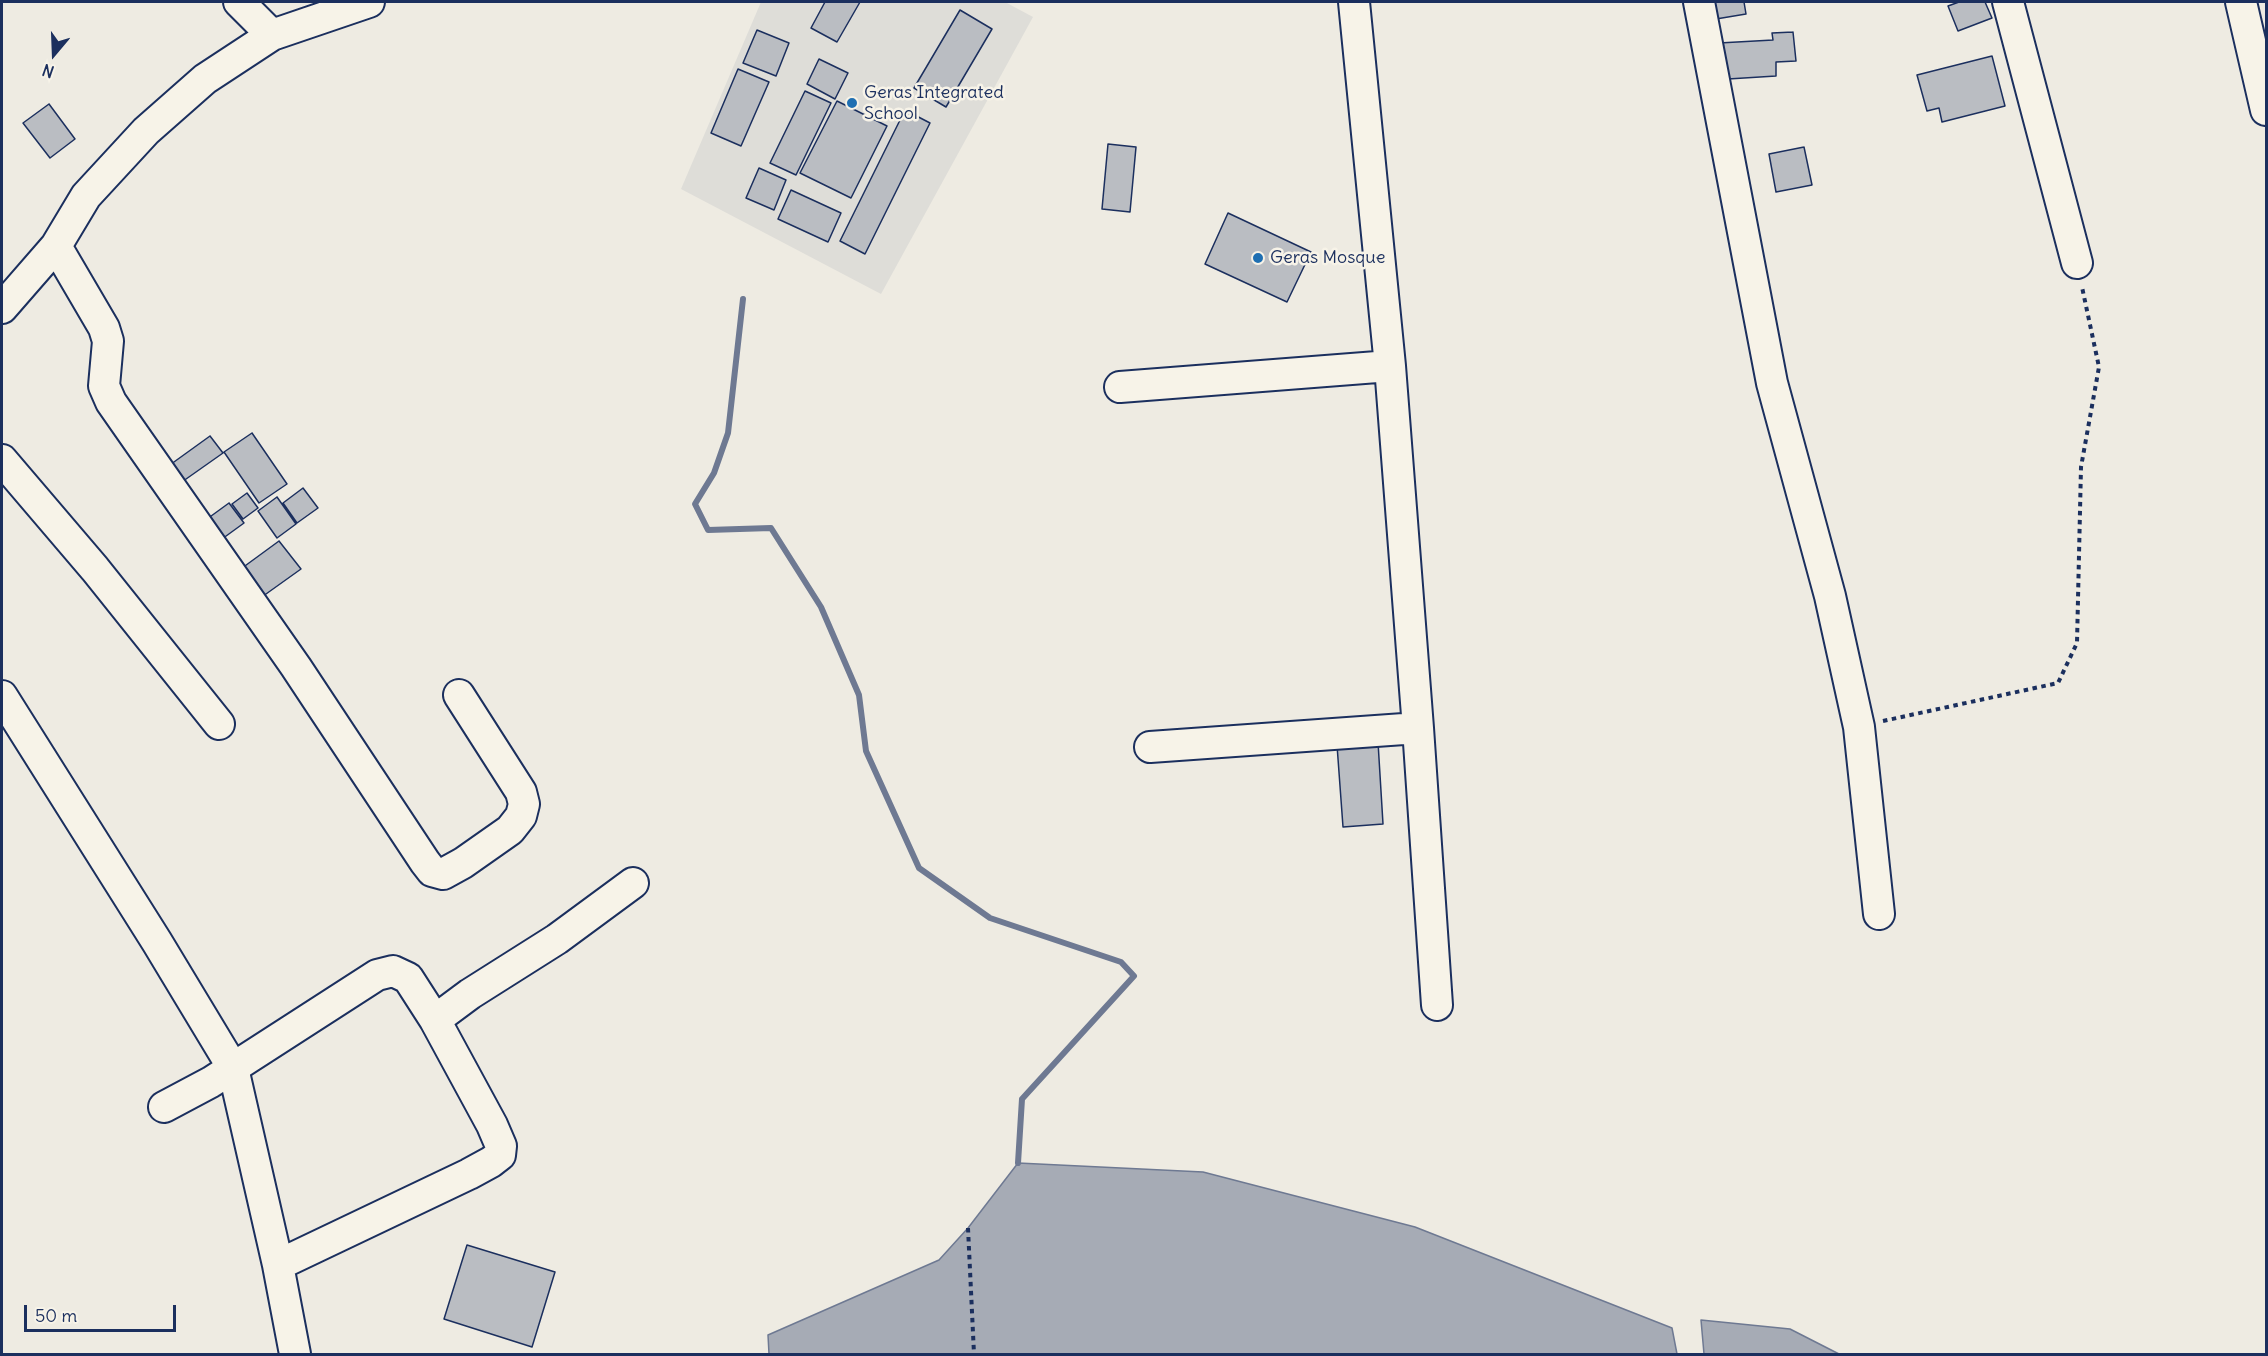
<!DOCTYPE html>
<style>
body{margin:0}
#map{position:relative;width:2268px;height:1356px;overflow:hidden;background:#eeebe2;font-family:Delius,sans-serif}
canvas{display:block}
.frame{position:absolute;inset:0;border:3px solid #1b2f5e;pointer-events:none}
.north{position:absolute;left:24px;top:24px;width:60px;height:60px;-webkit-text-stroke:4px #f7f3e8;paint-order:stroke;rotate:199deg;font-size:16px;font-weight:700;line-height:24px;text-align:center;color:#1b2f5e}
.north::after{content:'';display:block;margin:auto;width:21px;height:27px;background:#1b2f5e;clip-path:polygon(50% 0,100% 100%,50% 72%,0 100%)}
.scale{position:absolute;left:24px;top:1305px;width:152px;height:27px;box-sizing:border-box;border:3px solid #1b2f5e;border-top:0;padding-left:8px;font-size:18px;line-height:21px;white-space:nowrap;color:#1b2f5e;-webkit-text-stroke:4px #f7f3e8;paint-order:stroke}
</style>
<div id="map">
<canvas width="2268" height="1356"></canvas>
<div class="frame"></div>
<div class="north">N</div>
<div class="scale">50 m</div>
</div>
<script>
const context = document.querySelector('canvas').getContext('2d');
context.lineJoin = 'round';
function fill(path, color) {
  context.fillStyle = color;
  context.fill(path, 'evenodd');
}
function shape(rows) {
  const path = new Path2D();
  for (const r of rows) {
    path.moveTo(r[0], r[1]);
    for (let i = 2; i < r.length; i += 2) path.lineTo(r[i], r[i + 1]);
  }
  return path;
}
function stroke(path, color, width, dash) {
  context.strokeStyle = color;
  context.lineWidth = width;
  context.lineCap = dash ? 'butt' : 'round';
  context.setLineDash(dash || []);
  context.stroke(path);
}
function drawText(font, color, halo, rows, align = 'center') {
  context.font = font + ' Delius,sans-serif';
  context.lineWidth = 5;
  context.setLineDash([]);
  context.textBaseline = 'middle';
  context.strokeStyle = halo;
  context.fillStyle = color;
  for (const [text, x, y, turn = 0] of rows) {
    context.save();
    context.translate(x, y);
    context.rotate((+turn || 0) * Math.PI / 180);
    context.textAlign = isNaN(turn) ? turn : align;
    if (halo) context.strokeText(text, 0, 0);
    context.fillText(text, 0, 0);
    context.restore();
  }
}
fill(shape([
 [761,2,1005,2,1033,17,881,294,681,189]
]), '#deddd8');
const water = shape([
 [1018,1163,1203,1172,1415,1227,1672,1328,1677,1354,769,1354,768,1335,939,1260,968,1228,1018,1163],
 [1701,1320,1790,1329,1839,1354,1704,1354,1701,1320]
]);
fill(water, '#a6abb5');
stroke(water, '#6e7992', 1.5);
stroke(shape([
 [743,299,728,433,714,473,695,504,708,530,771,528,821,607,859,695,866,751,919,868,990,918,1121,962,1134,976,1022,1099,1018,1163]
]), '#6e7992', 6);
const building = shape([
 [825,2,860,2,837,42,811,28,825,2],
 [1700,2,1749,2,1744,2,1746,14,1704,21,1700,2],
 [1959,2,1985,2,1992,18,1958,31,1948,6,1959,2],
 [960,10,992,29,946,107,914,88,960,10],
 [757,30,789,43,776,76,743,63,757,30],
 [1793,32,1796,61,1776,62,1776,76,1728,79,1727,68,1721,68,1719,43,1773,40,1772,33,1793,32],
 [1992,56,2005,106,1942,122,1939,108,1927,111,1917,75,1992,56],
 [819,59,848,73,835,99,807,84,819,59],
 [738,69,769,82,741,146,711,133,738,69],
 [805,91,831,103,796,175,770,163,805,91],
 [837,101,887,126,851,198,800,173,837,101],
 [49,104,75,139,50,158,23,123,49,104],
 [905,110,930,123,865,254,840,241,905,110],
 [1108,144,1136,147,1130,212,1102,209,1108,144],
 [1804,147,1812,185,1776,192,1769,154,1804,147],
 [759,168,786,180,774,210,746,198,759,168],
 [791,190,841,213,828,242,778,219,791,190],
 [1228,213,1311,252,1287,302,1205,264,1228,213],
 [252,433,287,484,259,503,224,452,252,433],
 [210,436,223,453,179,484,167,467,210,436],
 [303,488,318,508,297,523,283,503,303,488],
 [247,493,258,508,243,519,232,504,247,493],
 [277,497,296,524,277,538,258,511,277,497],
 [229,503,244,523,222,539,207,519,229,503],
 [279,541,301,569,259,599,238,571,279,541],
 [1378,742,1383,824,1343,827,1337,745,1378,742],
 [467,1245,555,1272,532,1347,444,1319,467,1245]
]);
fill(building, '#babdc2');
stroke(building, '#1b2f5e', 1.5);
const minor = shape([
 [239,2,272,35],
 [1354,2,1390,366,1418,728,1437,1005],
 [1699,2,1772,383,1830,596,1859,727,1879,914],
 [2008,2,2077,263],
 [2241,2,2266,110],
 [56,246,104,328,108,341,104,386,111,402,296,667,425,862,432,871,443,874,463,863,510,830,521,816,524,804,521,792,459,695],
 [2,308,56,246,86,196,146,131,205,79,272,35,369,2],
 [1120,387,1390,366],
 [2,460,95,569,219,724],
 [2,696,157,942,233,1068,278,1265,295,1354],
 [1150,747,1418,728],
 [435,1020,470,994,557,939,633,883],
 [164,1107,211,1082,377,975,393,971,408,978,435,1020,492,1125,501,1146,500,1155,491,1162,469,1174,278,1265]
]);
stroke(minor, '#1b2f5e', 34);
stroke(shape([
 [1883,721,2058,683,2077,643,2081,467,2099,367,2082,287],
 [968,1228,974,1354]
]), '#1b2f5e', 4, [4.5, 4.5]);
stroke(minor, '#f7f3e8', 30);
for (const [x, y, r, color] of [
 [852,103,6,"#1f6fb2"],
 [1258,258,6,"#1f6fb2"]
]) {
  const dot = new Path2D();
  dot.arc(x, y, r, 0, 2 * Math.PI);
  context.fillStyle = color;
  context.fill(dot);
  stroke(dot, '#f7f3e8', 2);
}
drawText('18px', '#1b2f5e', '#f7f3e8', [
 ["Geras Integrated",864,93],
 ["School",864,114],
 ["Geras Mosque",1270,258]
], 'left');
</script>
